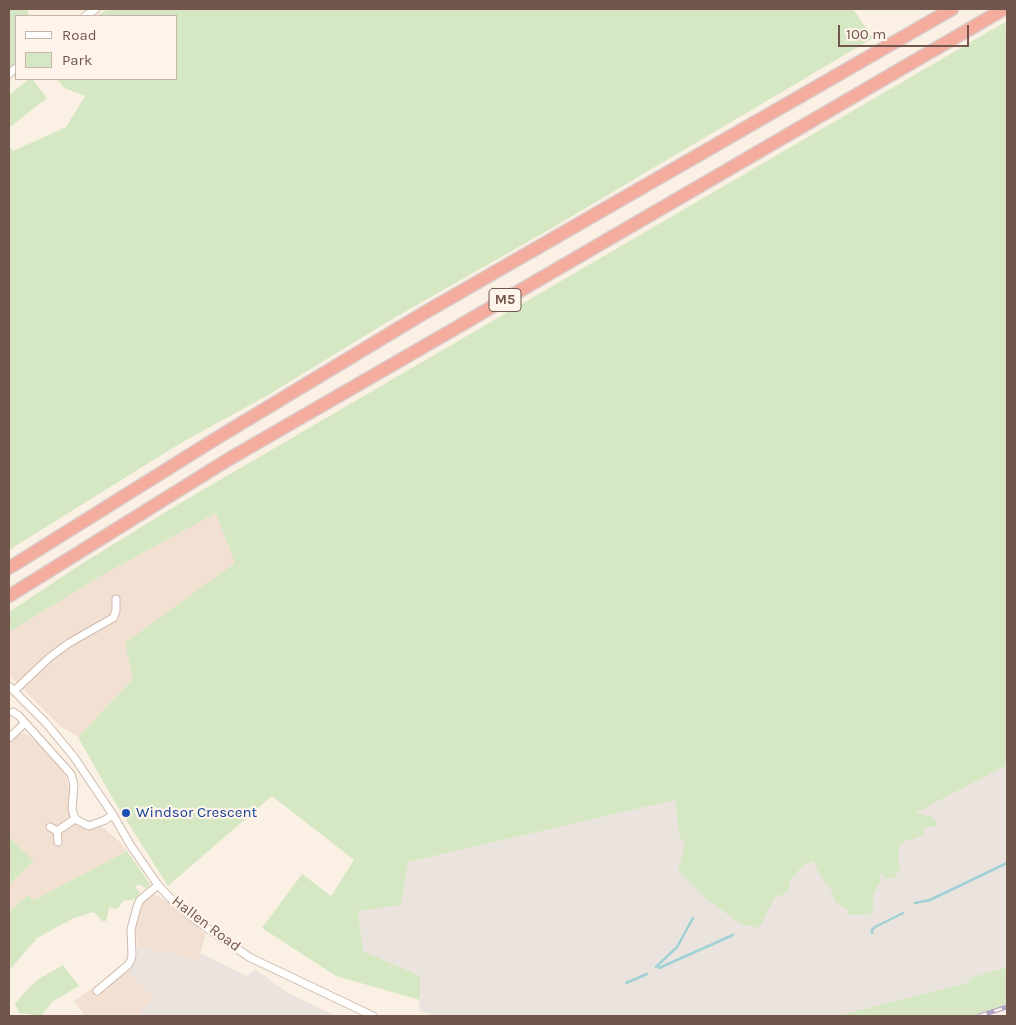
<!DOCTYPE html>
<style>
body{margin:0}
#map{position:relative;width:1016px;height:1025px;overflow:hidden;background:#fbf0e4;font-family:Karla,sans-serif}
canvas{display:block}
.frame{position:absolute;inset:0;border:10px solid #72554b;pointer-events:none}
.legend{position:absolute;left:15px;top:15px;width:162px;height:65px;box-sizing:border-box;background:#fef4e9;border:1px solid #c6b4aa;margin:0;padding:6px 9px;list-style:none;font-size:15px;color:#72554b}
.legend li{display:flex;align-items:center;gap:10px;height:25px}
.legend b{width:25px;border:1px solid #c6b4aa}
.scale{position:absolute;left:838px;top:25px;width:131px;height:22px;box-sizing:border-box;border:2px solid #72554b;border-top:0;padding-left:6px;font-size:15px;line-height:18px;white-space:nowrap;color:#72554b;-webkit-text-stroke:4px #fef4e9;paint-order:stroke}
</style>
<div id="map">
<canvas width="1016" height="1025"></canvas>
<div class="frame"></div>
<ul class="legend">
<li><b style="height:6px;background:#fff"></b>Road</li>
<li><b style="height:14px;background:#d5e8c3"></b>Park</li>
</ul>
<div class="scale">100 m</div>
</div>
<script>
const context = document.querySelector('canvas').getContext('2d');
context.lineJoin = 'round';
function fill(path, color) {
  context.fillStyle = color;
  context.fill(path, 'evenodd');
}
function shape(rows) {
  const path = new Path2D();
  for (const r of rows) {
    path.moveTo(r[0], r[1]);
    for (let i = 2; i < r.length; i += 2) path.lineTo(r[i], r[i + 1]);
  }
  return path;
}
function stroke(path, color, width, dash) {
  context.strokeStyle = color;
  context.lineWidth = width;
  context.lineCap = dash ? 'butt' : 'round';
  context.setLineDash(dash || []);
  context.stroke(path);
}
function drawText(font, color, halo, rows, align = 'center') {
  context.font = font + ' Karla,sans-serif';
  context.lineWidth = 4.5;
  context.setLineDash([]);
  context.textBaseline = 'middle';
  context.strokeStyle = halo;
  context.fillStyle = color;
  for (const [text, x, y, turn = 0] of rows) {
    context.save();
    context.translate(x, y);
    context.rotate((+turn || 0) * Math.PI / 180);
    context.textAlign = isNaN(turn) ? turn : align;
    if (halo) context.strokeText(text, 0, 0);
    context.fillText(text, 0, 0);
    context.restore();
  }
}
fill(shape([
 [216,513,236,563,126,643,133,679,78,737,60,726,9,675,9,632,106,573],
 [24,733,28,735,39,745,65,774,70,790,69,815,77,825,87,829,97,829,101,826,120,842,127,851,38,898,33,900,28,895,9,912,9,885,34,861,9,837,9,735,13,739,18,734],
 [150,895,156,895,167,902,206,934,198,961,166,951,165,953,159,952,137,946,135,921,140,906],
 [118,970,127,970,156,999,136,1016,85,1016,74,1001]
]), '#f2e1d2');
fill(shape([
 [1007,765,1007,967,971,978,967,983,835,1016,434,1016,419,1011,420,976,363,951,358,910,401,905,408,862,675,800,679,835,685,845,775,897,785,894,789,883,802,866,857,843],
 [137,946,159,952,165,953,166,951,198,961,200,953,247,976,255,969,288,993,336,1016,136,1016,156,999,127,970,134,963,137,957]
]), '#ebe3de');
fill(shape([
 [9,9,27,9,29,16,16,16,16,63,9,70],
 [108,9,853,9,873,38,552,228,394,318,268,395,181,443,9,550,9,145,13,151,66,127,85,96,64,88,57,79,176,79,176,16,97,16],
 [1007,21,1007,765,915,813,933,817,937,823,937,826,924,828,923,835,911,840,905,840,899,847,898,858,900,870,893,879,886,878,881,873,880,882,873,895,873,910,869,915,849,915,848,910,836,903,830,888,820,875,813,861,802,866,789,883,789,890,785,894,775,897,759,928,741,924,706,899,678,870,685,845,679,835,675,800,408,862,401,905,358,911,363,951,420,976,420,1000,336,976,262,928,302,874,331,896,354,860,272,796,168,886,113,799,78,737,133,679,125,643,235,563,216,513,106,573,9,632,9,612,83,563,182,502],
 [29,79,32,79,47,98,9,128,9,95],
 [9,837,34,861,9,885],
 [127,851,150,884,147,888,143,887,139,884,135,887,140,892,136,899,123,901,117,909,109,908,106,921,102,921,94,912,74,918,37,938,9,971,9,912,28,895,33,900,38,898],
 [63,965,79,986,52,1002,41,1016,19,1013,15,1004,25,992,37,980],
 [1007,967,1007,1005,974,1016,835,1016,967,983,970,978]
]), '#d5e8c3');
stroke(shape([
 [915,903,930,900,1007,863],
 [872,933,872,930,875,927,903,913],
 [656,967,677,947,693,918],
 [659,968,733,935],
 [626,983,647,974]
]), '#a0d1d5', 2.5);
const street = shape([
 [85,16,96,9],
 [9,74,16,68],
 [9,686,46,723,74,757,113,815,131,846,158,885,174,902,197,921,249,957,373,1016],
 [14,691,50,657,69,643,113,618,116,611,116,599],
 [13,712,19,716,71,774,74,785,72,809,75,819,89,826,105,820,113,815],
 [9,738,25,723],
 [50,827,57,831,58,842],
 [57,831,75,819],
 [97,991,128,965,131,960,132,955,131,929,137,907,140,900,158,885]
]);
const highway = shape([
 [9,568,217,438,424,313,952,9],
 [9,596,229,459,449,332,1004,9]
]);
stroke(street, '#ceb9ae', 9);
stroke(highway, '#d8cfcd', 15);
stroke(street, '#fff', 7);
stroke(highway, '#f3ac9d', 12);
const rail = shape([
 [979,1016,1007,1007]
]);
stroke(rail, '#b2a3c4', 4.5);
stroke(rail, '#fef4e9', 2.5, [8]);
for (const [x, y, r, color] of [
 [126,813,5,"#1a4fb4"]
]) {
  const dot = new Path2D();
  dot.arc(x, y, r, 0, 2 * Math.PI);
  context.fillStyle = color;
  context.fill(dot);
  stroke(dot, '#fef4e9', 2);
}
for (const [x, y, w] of [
 [505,300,32]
]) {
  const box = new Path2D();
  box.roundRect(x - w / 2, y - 11.5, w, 23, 4);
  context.fillStyle = '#fef4e9';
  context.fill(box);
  stroke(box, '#72554b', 1);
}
drawText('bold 14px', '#72554b', null, [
 ["M5",505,300]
]);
drawText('15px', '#164399', '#fef4e9', [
 ["Windsor Crescent",136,813]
], 'left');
drawText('15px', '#72554b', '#fef4e9', [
 ["Hallen Road",206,924,37]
]);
</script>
